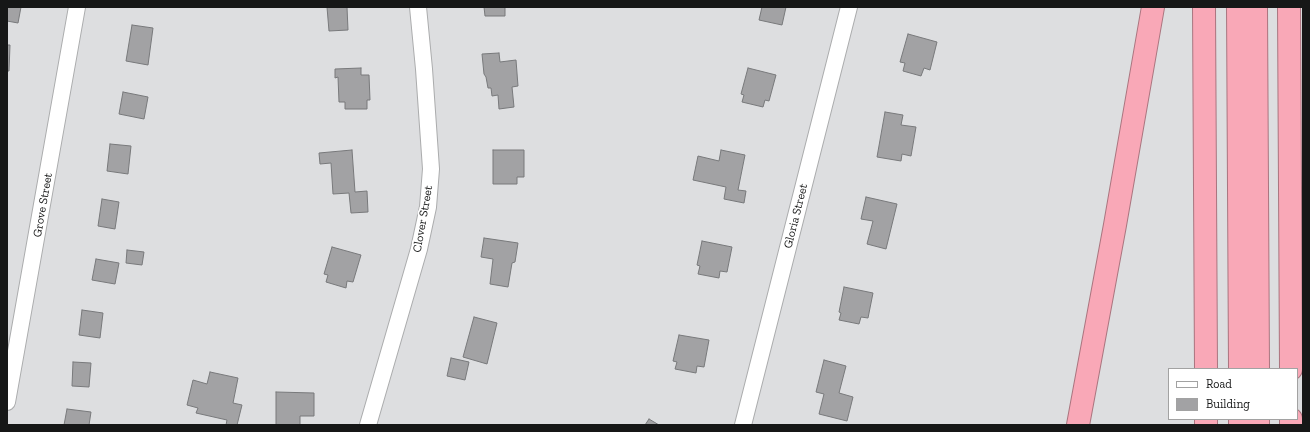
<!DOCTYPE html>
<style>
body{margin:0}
#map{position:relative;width:1310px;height:432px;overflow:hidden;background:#dddee0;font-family:"Zilla Slab",serif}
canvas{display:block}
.frame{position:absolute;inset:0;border:8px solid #161717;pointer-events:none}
.legend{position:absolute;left:1168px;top:368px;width:130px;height:52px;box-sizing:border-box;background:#fff;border:1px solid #a2a2a2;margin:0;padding:5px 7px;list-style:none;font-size:12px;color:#161717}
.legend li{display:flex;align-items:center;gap:8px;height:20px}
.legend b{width:20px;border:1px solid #a2a2a2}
</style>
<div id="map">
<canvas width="1310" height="432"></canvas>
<div class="frame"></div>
<ul class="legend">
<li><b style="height:5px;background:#fff"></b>Road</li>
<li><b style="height:11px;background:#a2a2a4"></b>Building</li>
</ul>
</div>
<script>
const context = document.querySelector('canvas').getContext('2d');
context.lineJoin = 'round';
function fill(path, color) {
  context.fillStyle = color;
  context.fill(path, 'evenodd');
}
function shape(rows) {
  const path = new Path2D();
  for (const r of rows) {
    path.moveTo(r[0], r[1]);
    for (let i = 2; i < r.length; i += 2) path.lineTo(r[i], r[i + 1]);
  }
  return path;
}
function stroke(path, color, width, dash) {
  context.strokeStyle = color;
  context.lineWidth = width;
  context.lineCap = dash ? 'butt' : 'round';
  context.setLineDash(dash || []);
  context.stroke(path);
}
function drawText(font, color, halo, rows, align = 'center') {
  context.font = font + ' "Zilla Slab",serif';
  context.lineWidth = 3.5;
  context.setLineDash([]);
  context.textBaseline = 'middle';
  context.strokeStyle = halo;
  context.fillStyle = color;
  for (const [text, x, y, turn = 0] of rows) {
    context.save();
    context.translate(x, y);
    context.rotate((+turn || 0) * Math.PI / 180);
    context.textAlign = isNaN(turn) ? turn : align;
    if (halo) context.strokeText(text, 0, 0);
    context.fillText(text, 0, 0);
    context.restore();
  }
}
const building = shape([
 [7,7,21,7,18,23,7,21,7,7],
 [327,7,347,7,348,30,329,31,327,7],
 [484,7,505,7,505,16,485,16,484,7],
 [762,7,786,7,782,25,759,20,762,7],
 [132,25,153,28,148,65,126,61,132,25],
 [908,34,937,42,930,70,924,68,921,76,903,71,905,63,900,62,908,34],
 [7,45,10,45,9,71,7,71,7,45],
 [499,53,500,62,516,60,518,86,512,87,514,107,499,109,498,95,492,96,491,88,488,88,486,77,484,74,482,54,499,53],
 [361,68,361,75,369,75,370,100,367,100,367,109,345,109,345,102,339,102,338,77,335,78,335,69,361,68],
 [748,68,776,75,769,101,765,100,763,107,742,102,744,95,741,94,748,68],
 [123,92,148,97,144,119,119,114,123,92],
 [885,112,903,115,901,125,916,127,911,156,902,154,901,161,877,157,885,112],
 [110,144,131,146,128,174,107,171,110,144],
 [352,150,355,192,367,191,368,212,351,213,349,193,333,194,331,163,320,164,319,153,352,150],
 [493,150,524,150,524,177,517,177,517,184,493,184,493,150],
 [721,150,745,155,738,190,746,191,744,203,724,199,726,187,693,180,698,156,719,161,721,150],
 [866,197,897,204,886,249,867,244,873,221,861,219,866,197],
 [102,199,119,202,115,229,98,226,102,199],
 [484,238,518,243,515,262,512,263,508,287,490,284,493,259,481,257,484,238],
 [702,241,732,247,727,272,720,271,719,278,698,274,700,266,697,265,702,241],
 [332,247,361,255,353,282,347,281,346,288,326,282,328,275,324,274,332,247],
 [127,250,144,252,142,265,126,263,127,250],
 [96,259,119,263,115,284,92,280,96,259],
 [844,287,873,293,868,318,861,317,859,324,839,320,841,313,839,312,844,287],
 [82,310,103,313,100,338,79,335,82,310],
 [474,317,497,323,487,364,463,357,474,317],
 [679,335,709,340,704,367,697,366,696,373,675,369,677,362,673,361,679,335],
 [451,358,469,362,465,380,447,376,451,358],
 [824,360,846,366,839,393,853,397,847,421,819,414,824,394,816,392,824,360],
 [73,362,91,363,89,387,72,386,73,362],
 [210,372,238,378,233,403,242,405,237,425,226,425,227,420,196,413,198,408,187,405,193,380,207,384,210,372],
 [276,392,314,393,314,416,300,416,300,425,276,425,276,392],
 [67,409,91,412,89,425,64,425,67,409],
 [649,419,659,425,645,425,649,419]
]);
fill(building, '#a2a2a4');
stroke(building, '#78797b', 1);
const street = shape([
 [7,402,77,7],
 [368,425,419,249,428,207,431,169,424,69,418,7],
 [743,425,849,7]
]);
const highway = shape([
 [1204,7,1206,369],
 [1238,7,1240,369],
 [1256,7,1258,369],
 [1289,7,1291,369],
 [1206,419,1206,425],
 [1240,419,1240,425],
 [1258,419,1258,425],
 [1291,419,1291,425],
 [1078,425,1115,225,1153,7]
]);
stroke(street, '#abacad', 18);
stroke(highway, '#aa757f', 24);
stroke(street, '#fff', 16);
stroke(highway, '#f9a8b7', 22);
drawText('12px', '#161717', '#fff', [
 ["Grove Street",43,205,-80],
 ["Gloria Street",796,216,-76],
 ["Clover Street",423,219,-80]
]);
</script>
